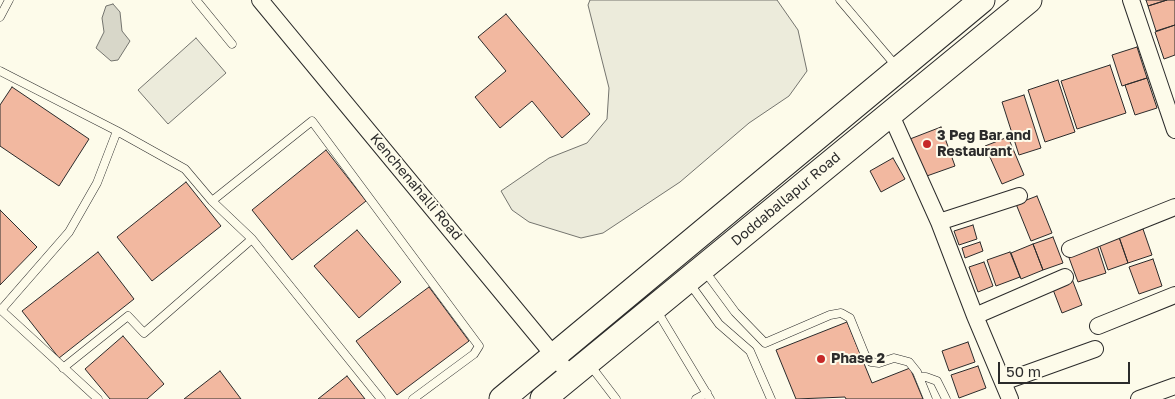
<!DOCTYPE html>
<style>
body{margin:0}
#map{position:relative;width:1175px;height:399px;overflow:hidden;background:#fdfbea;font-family:"Golos Text",sans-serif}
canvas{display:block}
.scale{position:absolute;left:998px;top:362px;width:132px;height:22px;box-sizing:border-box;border:2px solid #2b2b2b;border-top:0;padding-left:6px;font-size:15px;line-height:18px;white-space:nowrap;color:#2b2b2b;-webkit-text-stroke:4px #fdfbea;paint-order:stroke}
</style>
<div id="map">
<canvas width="1175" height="399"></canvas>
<div class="scale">50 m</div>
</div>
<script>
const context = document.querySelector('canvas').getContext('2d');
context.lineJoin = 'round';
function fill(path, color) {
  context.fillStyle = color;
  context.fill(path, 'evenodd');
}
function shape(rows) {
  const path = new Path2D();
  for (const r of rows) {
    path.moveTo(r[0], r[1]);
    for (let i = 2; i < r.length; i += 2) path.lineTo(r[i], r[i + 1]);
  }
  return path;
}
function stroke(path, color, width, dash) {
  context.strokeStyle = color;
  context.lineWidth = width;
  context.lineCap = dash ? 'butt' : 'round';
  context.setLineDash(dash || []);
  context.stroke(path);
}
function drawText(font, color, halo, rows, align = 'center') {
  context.font = font + ' "Golos Text",sans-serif';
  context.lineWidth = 4;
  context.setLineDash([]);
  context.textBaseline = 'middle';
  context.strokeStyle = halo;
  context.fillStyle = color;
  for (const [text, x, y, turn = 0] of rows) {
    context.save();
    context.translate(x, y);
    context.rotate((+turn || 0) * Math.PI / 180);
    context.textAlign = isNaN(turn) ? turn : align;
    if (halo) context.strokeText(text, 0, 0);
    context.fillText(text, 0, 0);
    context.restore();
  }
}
const green = shape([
 [590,0,777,0,798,30,807,71,789,96,749,123,680,182,603,233,581,238,529,222,512,210,501,191,549,158,587,143,607,119,609,88,588,5,590,0],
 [196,38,226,73,168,124,138,90,196,38]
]);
fill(green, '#ecebdb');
stroke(green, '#74746e', 1);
const water = shape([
 [113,4,120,12,122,31,130,41,118,60,111,61,96,48,104,32,102,18,106,6,113,4]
]);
fill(water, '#d8d7c9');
stroke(water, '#74746e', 1);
const building = shape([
 [1146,0,1167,0,1148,6,1146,0],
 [1167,0,1175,0,1175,25,1156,31,1148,6,1167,0],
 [506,14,590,114,562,138,532,101,500,128,475,97,506,71,478,37,506,14],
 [1175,25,1175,55,1164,59,1155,32,1175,25],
 [1137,47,1147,78,1122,86,1112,55,1137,47],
 [1110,65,1126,113,1077,129,1061,81,1110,65],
 [1147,78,1157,108,1135,115,1125,85,1147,78],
 [1058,80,1075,132,1045,142,1028,90,1058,80],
 [12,87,89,139,59,186,0,146,0,105,12,87],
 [1024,95,1041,148,1019,155,1002,102,1024,95],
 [941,127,955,166,924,177,910,139,941,127],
 [1008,137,1024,175,1002,184,985,146,1008,137],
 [326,150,366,201,292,260,252,210,326,150],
 [893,158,905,179,881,192,870,171,893,158],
 [186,182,221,226,152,281,117,237,186,182],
 [1037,196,1052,233,1031,241,1016,204,1037,196],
 [0,210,37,247,0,285,0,210],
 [973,225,977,239,959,245,954,231,973,225],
 [1143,229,1152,255,1128,263,1119,237,1143,229],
 [357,230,401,282,359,318,314,266,357,230],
 [1053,237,1063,263,1043,270,1033,244,1053,237],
 [1119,237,1128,263,1108,270,1099,244,1119,237],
 [980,242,983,251,965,258,962,248,980,242],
 [1033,244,1043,270,1021,279,1011,253,1033,244],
 [1097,245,1106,273,1078,282,1068,255,1097,245],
 [98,252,134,299,59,358,22,311,98,252],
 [1010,252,1020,277,996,286,987,260,1010,252],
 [1153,259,1162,286,1139,294,1129,267,1153,259],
 [984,262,993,286,978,292,969,267,984,262],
 [1072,279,1082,305,1062,313,1052,287,1072,279],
 [429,287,469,341,397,395,356,341,429,287],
 [847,322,872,383,910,368,923,399,846,399,845,397,796,399,776,350,847,322],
 [123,336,164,384,147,399,110,399,85,369,123,336],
 [968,342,975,362,949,371,942,351,968,342],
 [978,366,986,388,959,398,951,375,978,366],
 [220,371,241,399,184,399,220,371],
 [347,376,365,399,318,399,347,376]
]);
fill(building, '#f2b8a0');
stroke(building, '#2b2b2b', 1);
const lane = shape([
 [196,0,232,44],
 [840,0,897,67],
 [0,17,9,0],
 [0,71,117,131,97,183,69,232,1,310],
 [117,131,185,169,212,201],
 [704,270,735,312,765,343,830,315,841,313,850,318,865,355,871,362,879,363,894,358,909,362,917,372,928,399],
 [690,284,719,324,750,351,771,399],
 [0,309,98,399],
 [657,311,710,399],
 [590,365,616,399],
 [63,368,128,316,144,333,252,239],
 [920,377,926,377,937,381,946,399],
 [381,399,252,239,212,201,312,121,479,346,474,354,413,399],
 [696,399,707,393]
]);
const street = shape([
 [260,0,570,375],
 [1131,0,1175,130],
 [890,113,939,222,975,316],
 [939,222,1019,196],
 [1070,249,1175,207],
 [1098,326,1175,295],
 [1003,382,1095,349],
 [1010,399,975,316,1065,277],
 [1139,399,1175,386]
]);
const primary = shape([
 [502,399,982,0],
 [543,399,1029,0]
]);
stroke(lane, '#2b2b2b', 9);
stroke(street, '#2b2b2b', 18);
stroke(primary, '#2b2b2b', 27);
stroke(lane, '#fdfbea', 8);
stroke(street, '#fdfbea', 16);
stroke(primary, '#fdfbea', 25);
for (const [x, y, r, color] of [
 [927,144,5,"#c62828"],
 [821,359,5,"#c62828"]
]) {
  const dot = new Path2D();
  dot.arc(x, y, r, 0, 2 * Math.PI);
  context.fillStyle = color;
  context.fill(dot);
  stroke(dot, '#fdfbea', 2);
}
drawText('bold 14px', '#2b2b2b', '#fdfbea', [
 ["3 Peg Bar and",937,136],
 ["Restaurant",937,152],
 ["Phase 2",831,359]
], 'left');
drawText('14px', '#2b2b2b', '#fdfbea', [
 ["Kenchenahalli Road",416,187,50],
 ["Doddaballapur Road",786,199,-40]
]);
</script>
